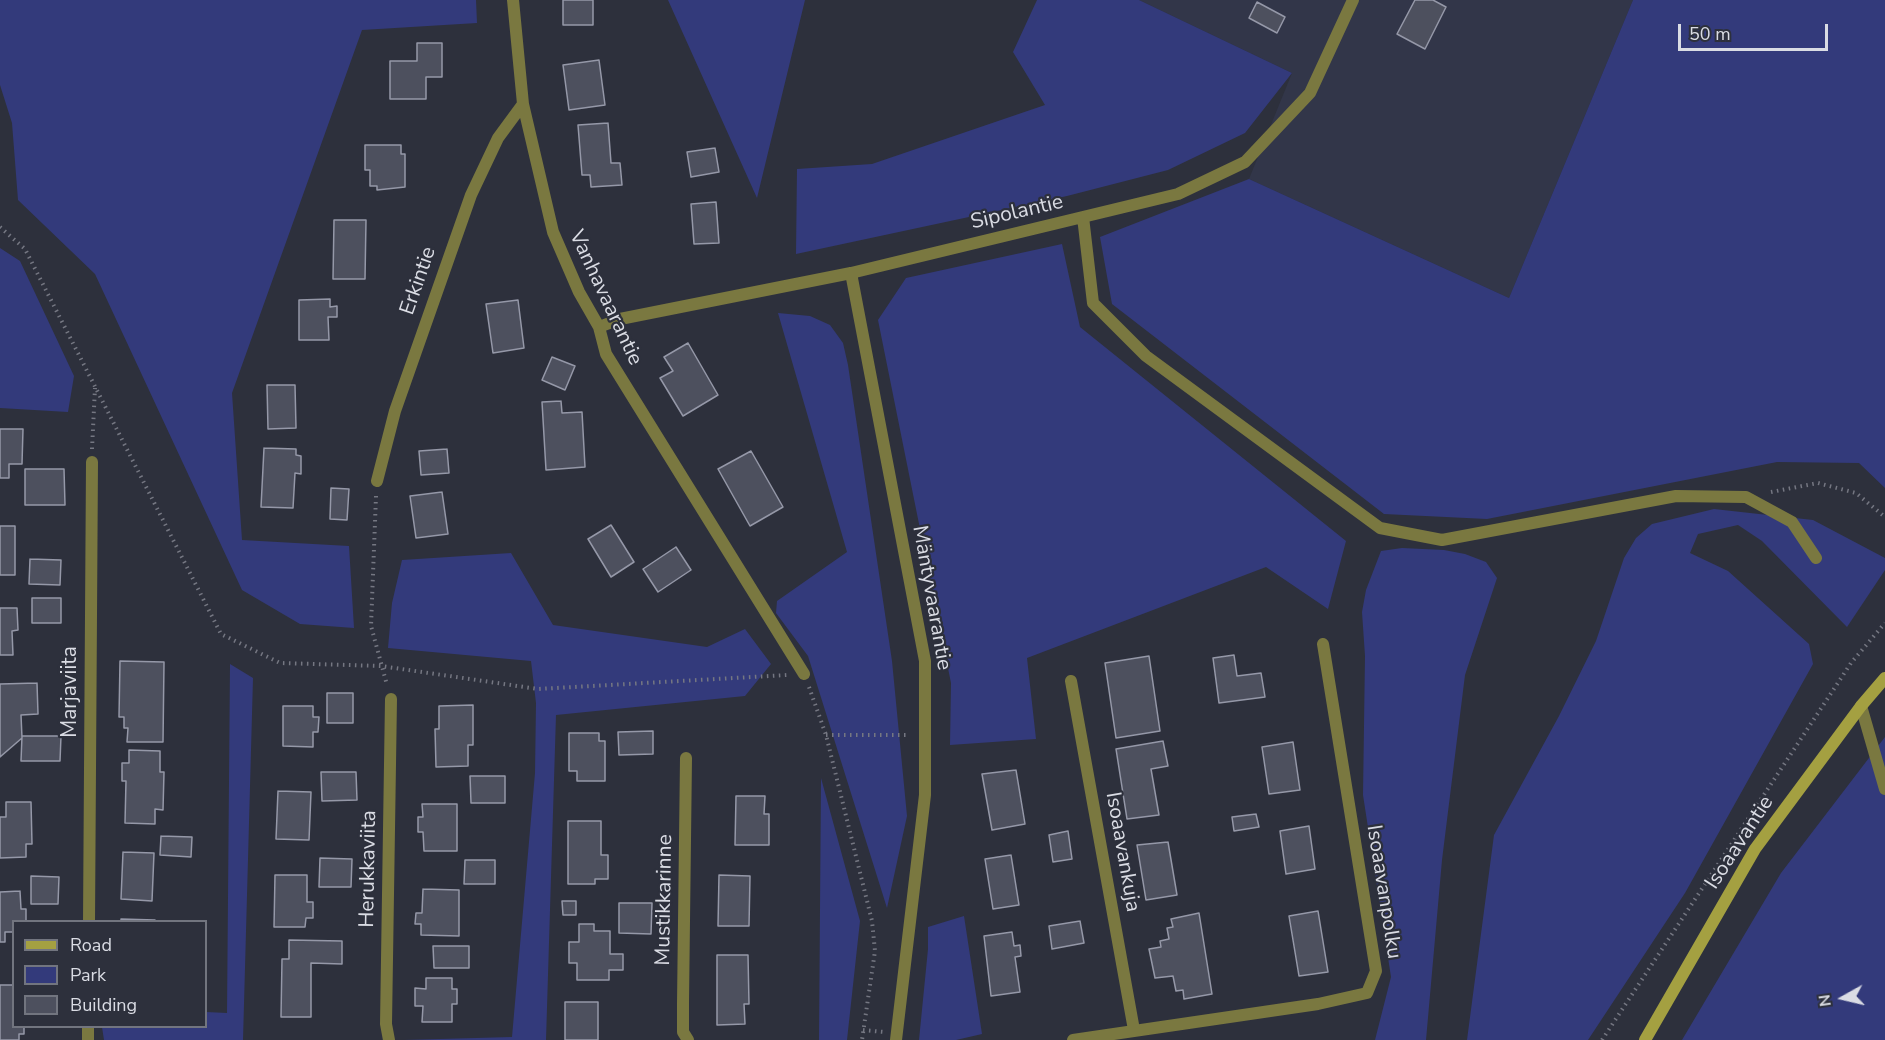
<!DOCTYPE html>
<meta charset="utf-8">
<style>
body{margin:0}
#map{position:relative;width:1885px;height:1040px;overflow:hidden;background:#2d303c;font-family:"Nunito Sans",sans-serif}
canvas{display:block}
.legend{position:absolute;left:12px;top:920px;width:195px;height:108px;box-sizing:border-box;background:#2d303c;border:2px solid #72757f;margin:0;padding:8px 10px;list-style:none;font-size:18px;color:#dadce4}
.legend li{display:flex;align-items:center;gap:12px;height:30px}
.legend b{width:30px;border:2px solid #72757f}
.north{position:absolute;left:1813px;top:968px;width:60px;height:60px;-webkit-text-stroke:4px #2d303c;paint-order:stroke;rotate:262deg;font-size:16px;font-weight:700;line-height:24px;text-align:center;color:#dadce4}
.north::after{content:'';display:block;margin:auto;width:21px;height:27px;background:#dadce4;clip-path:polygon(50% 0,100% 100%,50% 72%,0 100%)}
.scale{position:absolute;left:1678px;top:24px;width:150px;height:27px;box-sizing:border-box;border:3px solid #dadce4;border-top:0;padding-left:8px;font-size:18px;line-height:21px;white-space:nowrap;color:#dadce4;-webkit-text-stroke:4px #2d303c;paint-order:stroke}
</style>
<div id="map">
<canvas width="1885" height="1040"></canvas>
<ul class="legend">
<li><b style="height:8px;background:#a4a041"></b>Road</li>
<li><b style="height:16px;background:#333a7b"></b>Park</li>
<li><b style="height:16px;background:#4d505e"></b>Building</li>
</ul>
<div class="north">N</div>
<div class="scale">50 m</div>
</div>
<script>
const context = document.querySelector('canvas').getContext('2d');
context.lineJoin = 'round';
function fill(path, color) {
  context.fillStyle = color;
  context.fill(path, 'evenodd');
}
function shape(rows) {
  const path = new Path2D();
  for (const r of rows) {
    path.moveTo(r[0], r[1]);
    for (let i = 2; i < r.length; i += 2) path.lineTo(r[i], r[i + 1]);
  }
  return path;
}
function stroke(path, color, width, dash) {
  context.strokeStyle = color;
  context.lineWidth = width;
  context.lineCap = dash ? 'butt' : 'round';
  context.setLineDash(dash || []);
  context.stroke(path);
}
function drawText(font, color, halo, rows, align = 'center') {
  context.font = font + ' "Nunito Sans",sans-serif';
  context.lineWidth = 4.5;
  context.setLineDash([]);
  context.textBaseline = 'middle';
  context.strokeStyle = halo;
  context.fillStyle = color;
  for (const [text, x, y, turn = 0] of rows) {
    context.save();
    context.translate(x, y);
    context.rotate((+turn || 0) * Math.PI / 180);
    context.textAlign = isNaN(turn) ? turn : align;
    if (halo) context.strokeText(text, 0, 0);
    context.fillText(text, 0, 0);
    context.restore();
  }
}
fill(shape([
 [1139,0,1633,0,1509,298,1249,179,1292,73]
]), '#323649');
fill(shape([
 [0,0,476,0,477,23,362,30,232,393,242,540,349,546,354,628,300,624,242,590,95,274,18,200,12,123,0,85],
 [668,0,805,0,757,198],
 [1037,0,1139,0,1292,73,1245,133,1168,170,1067,196,796,254,797,169,872,164,1045,105,1013,52],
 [1633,0,1885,0,1885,488,1859,463,1777,462,1487,519,1384,514,1112,304,1100,237,1249,179,1509,298],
 [1062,244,1080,327,1346,541,1328,609,1266,567,1027,658,1036,739,950,745,951,683,878,320,906,278],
 [0,248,20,261,74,376,68,412,0,408],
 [778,313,810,316,830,325,843,343,848,365,892,661,907,816,887,908,808,656,776,613,777,601,847,552],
 [1714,509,1813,520,1885,558,1885,570,1847,627,1762,541,1738,525,1698,534,1690,553,1728,571,1809,644,1813,664,1685,893,1588,1040,1467,1040,1494,835,1559,716,1596,641,1624,558,1636,538,1652,524],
 [1402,548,1444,550,1465,554,1486,562,1497,578,1465,675,1442,860,1426,1040,1375,1040,1391,977,1363,795,1365,656,1362,612,1366,590,1381,551],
 [511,553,553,625,707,647,745,629,771,664,745,696,556,715,546,1040,404,1040,512,1037,535,773,536,703,531,661,388,648,392,603,402,560],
 [230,664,253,678,243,1040,104,1040,102,1027,206,1026,206,1012,227,1013],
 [1885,737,1885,1040,1682,1040,1781,873],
 [821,778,860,921,847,1040,819,1040],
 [964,916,982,1034,956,1040,919,1040,928,949,928,927]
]), '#333a7b');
const building = shape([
 [563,0,593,0,593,25,563,25,563,0],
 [1415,0,1433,0,1446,7,1425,49,1397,34,1415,0],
 [1257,2,1285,17,1277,33,1249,18,1257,2],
 [417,43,442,43,442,77,426,77,426,99,390,99,390,61,417,61,417,43],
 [599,60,605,105,569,110,563,65,599,60],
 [608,123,611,163,620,163,622,185,591,187,590,175,582,175,578,125,608,123],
 [365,145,401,145,401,154,405,154,405,187,377,190,377,186,370,186,370,170,365,170,365,145],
 [715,148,719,172,691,177,687,152,715,148],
 [716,202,719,243,694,244,691,204,716,202],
 [334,220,366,220,365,279,333,279,334,220],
 [330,299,330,307,337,306,337,317,328,317,329,340,299,340,299,300,330,299],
 [518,300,524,348,493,353,486,304,518,300],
 [688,343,718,395,683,416,660,378,673,371,664,357,688,343],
 [552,357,575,366,565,390,542,380,552,357],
 [267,385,295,385,296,428,268,429,267,385],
 [561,401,562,413,582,412,585,467,546,470,542,402,561,401],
 [0,429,23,429,22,464,9,464,9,478,0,478,0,429],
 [264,448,296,449,296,455,301,456,301,474,295,473,293,508,261,507,264,448],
 [447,449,449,473,421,475,419,451,447,449],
 [751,451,783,507,750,526,718,469,751,451],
 [25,469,64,469,65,505,25,505,25,469],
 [331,488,349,489,347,520,330,519,331,488],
 [442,492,448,534,416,538,410,496,442,492],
 [611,525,634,562,611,577,588,539,611,525],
 [0,526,15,526,15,575,0,575,0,526],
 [676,547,691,570,658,592,643,569,676,547],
 [30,559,61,560,60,585,29,584,30,559],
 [32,598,61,598,61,623,32,623,32,598],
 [0,608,17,608,18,630,12,631,13,655,0,655,0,608],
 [1234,655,1237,676,1261,673,1265,697,1219,703,1213,658,1234,655],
 [1149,656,1160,731,1116,738,1105,663,1149,656],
 [120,661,164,662,163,742,127,742,128,728,124,728,124,717,119,717,120,661],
 [37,683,38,714,21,715,22,738,0,757,0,684,37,683],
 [327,693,353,693,353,723,327,723,327,693],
 [473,705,473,745,468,745,468,766,436,767,435,729,439,729,439,706,473,705],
 [283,706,313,706,313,717,319,717,318,732,313,732,313,747,283,746,283,706],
 [653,731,653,754,619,755,618,732,653,731],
 [569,733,599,733,599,741,605,741,605,781,577,781,577,771,569,771,569,733],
 [22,736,61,736,60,761,21,761,22,736],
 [1163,741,1168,766,1151,769,1159,815,1127,819,1116,749,1163,741],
 [1293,742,1300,790,1269,794,1262,747,1293,742],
 [129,750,160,751,160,772,164,772,163,810,155,809,155,824,125,823,126,781,122,781,122,763,129,763,129,750],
 [1016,770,1025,824,992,830,982,774,1016,770],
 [321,772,356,772,357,800,322,801,321,772],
 [470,776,505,776,505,803,471,803,470,776],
 [278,791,311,792,309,840,276,839,278,791],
 [736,796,765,796,764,814,769,814,769,845,735,845,736,796],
 [6,802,31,802,32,844,26,844,26,857,0,858,0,817,6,817,6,802],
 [422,804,457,804,457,851,424,851,423,832,418,832,418,817,423,817,422,804],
 [1256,814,1259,827,1234,831,1232,817,1256,814],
 [568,821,601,821,601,855,608,855,608,879,595,879,595,884,568,884,568,821],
 [1309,826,1315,869,1286,874,1280,831,1309,826],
 [1068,831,1072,859,1053,862,1049,835,1068,831],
 [161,836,192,837,191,857,160,855,161,836],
 [1168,842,1177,895,1146,900,1137,845,1168,842],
 [123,852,154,853,152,901,121,899,123,852],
 [1011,855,1019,905,993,909,985,859,1011,855],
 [320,858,352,859,351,887,319,887,320,858],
 [465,860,495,860,495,884,464,884,465,860],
 [275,875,307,875,307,902,313,902,313,918,306,918,305,927,274,927,275,875],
 [719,875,750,876,749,926,718,926,719,875],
 [31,876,59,877,58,904,31,904,31,876],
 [423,889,459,890,459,936,421,935,421,924,415,924,416,913,422,913,423,889],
 [20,891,21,909,26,909,26,922,14,922,14,932,5,932,5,942,0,942,0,892,20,891],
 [562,901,576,901,576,915,563,915,562,901],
 [619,903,652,903,651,934,619,933,619,903],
 [1318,911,1328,972,1299,976,1289,916,1318,911],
 [1199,913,1212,994,1184,999,1183,990,1176,991,1173,976,1155,978,1149,949,1161,947,1160,941,1169,939,1167,928,1173,927,1171,919,1199,913],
 [121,919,155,920,155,922,121,922,121,919],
 [1080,921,1084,943,1052,949,1049,926,1080,921],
 [579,924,594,924,594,931,610,931,610,954,623,954,623,970,609,970,609,980,577,980,577,963,569,963,569,942,579,942,579,924],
 [1012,932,1014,946,1020,945,1021,956,1015,957,1020,992,991,996,984,936,1012,932],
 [289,940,342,941,342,964,311,963,311,1017,281,1017,282,959,289,959,289,940],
 [433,946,469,946,469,968,434,968,433,946],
 [717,955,748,955,749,1004,744,1004,745,1024,717,1025,717,955],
 [426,978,452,978,452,989,457,989,457,1004,452,1004,452,1022,422,1022,423,1006,415,1006,415,988,426,989,426,978],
 [0,985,14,985,14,1026,24,1026,24,1034,19,1034,19,1040,0,1040,0,985],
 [565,1002,598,1002,598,1040,565,1040,565,1002]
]);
fill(building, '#4d505e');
stroke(building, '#9598a8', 1.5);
stroke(shape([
 [0,227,25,249,221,634,280,663,381,666,538,689,787,675],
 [92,449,95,388],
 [1771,492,1818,483,1856,493,1885,517],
 [376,496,371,626,387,685],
 [809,687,826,735,872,921,875,951,862,1040],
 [826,735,910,735],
 [863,1030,884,1032],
 [1602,1040,1851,663,1885,623]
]), '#757782', 4, [1.5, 4.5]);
stroke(shape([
 [513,0,523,104,553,232,579,292,599,327,606,354,804,674],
 [1083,217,1093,303,1146,356,1380,528,1442,540,1676,496,1746,497,1792,522,1816,558],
 [851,273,925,661,925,795,896,1040],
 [599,327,620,319,851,273,1178,194,1245,162,1310,93,1353,0],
 [377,481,395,411,471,195,498,138,523,104],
 [1071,681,1134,1030],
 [1861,706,1885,789],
 [686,758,683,1003,683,1032,688,1040],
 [89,922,92,462],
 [88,1040,88,1026],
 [389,1040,386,1024,391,699],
 [1073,1040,1318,1004,1367,993,1376,971,1323,644]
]), '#7a7840', 12);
stroke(shape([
 [1645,1040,1755,849,1861,706,1885,678]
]), '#a4a041', 12);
drawText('21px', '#dadce4', '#2d303c', [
 ["Sipolantie",1017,213,-13],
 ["Erkintie",419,281,-71],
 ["Vanhavaarantie",605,298,65],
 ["Mäntyvaarantie",931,598,80],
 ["Marjaviita",71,692,-90],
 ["Isoaavantie",1740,843,-57],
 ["Isoaavankuja",1122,852,80],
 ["Herukkaviita",369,869,-89],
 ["Isoaavanpolku",1383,892,81],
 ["Mustikkarinne",665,900,-89]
]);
</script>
